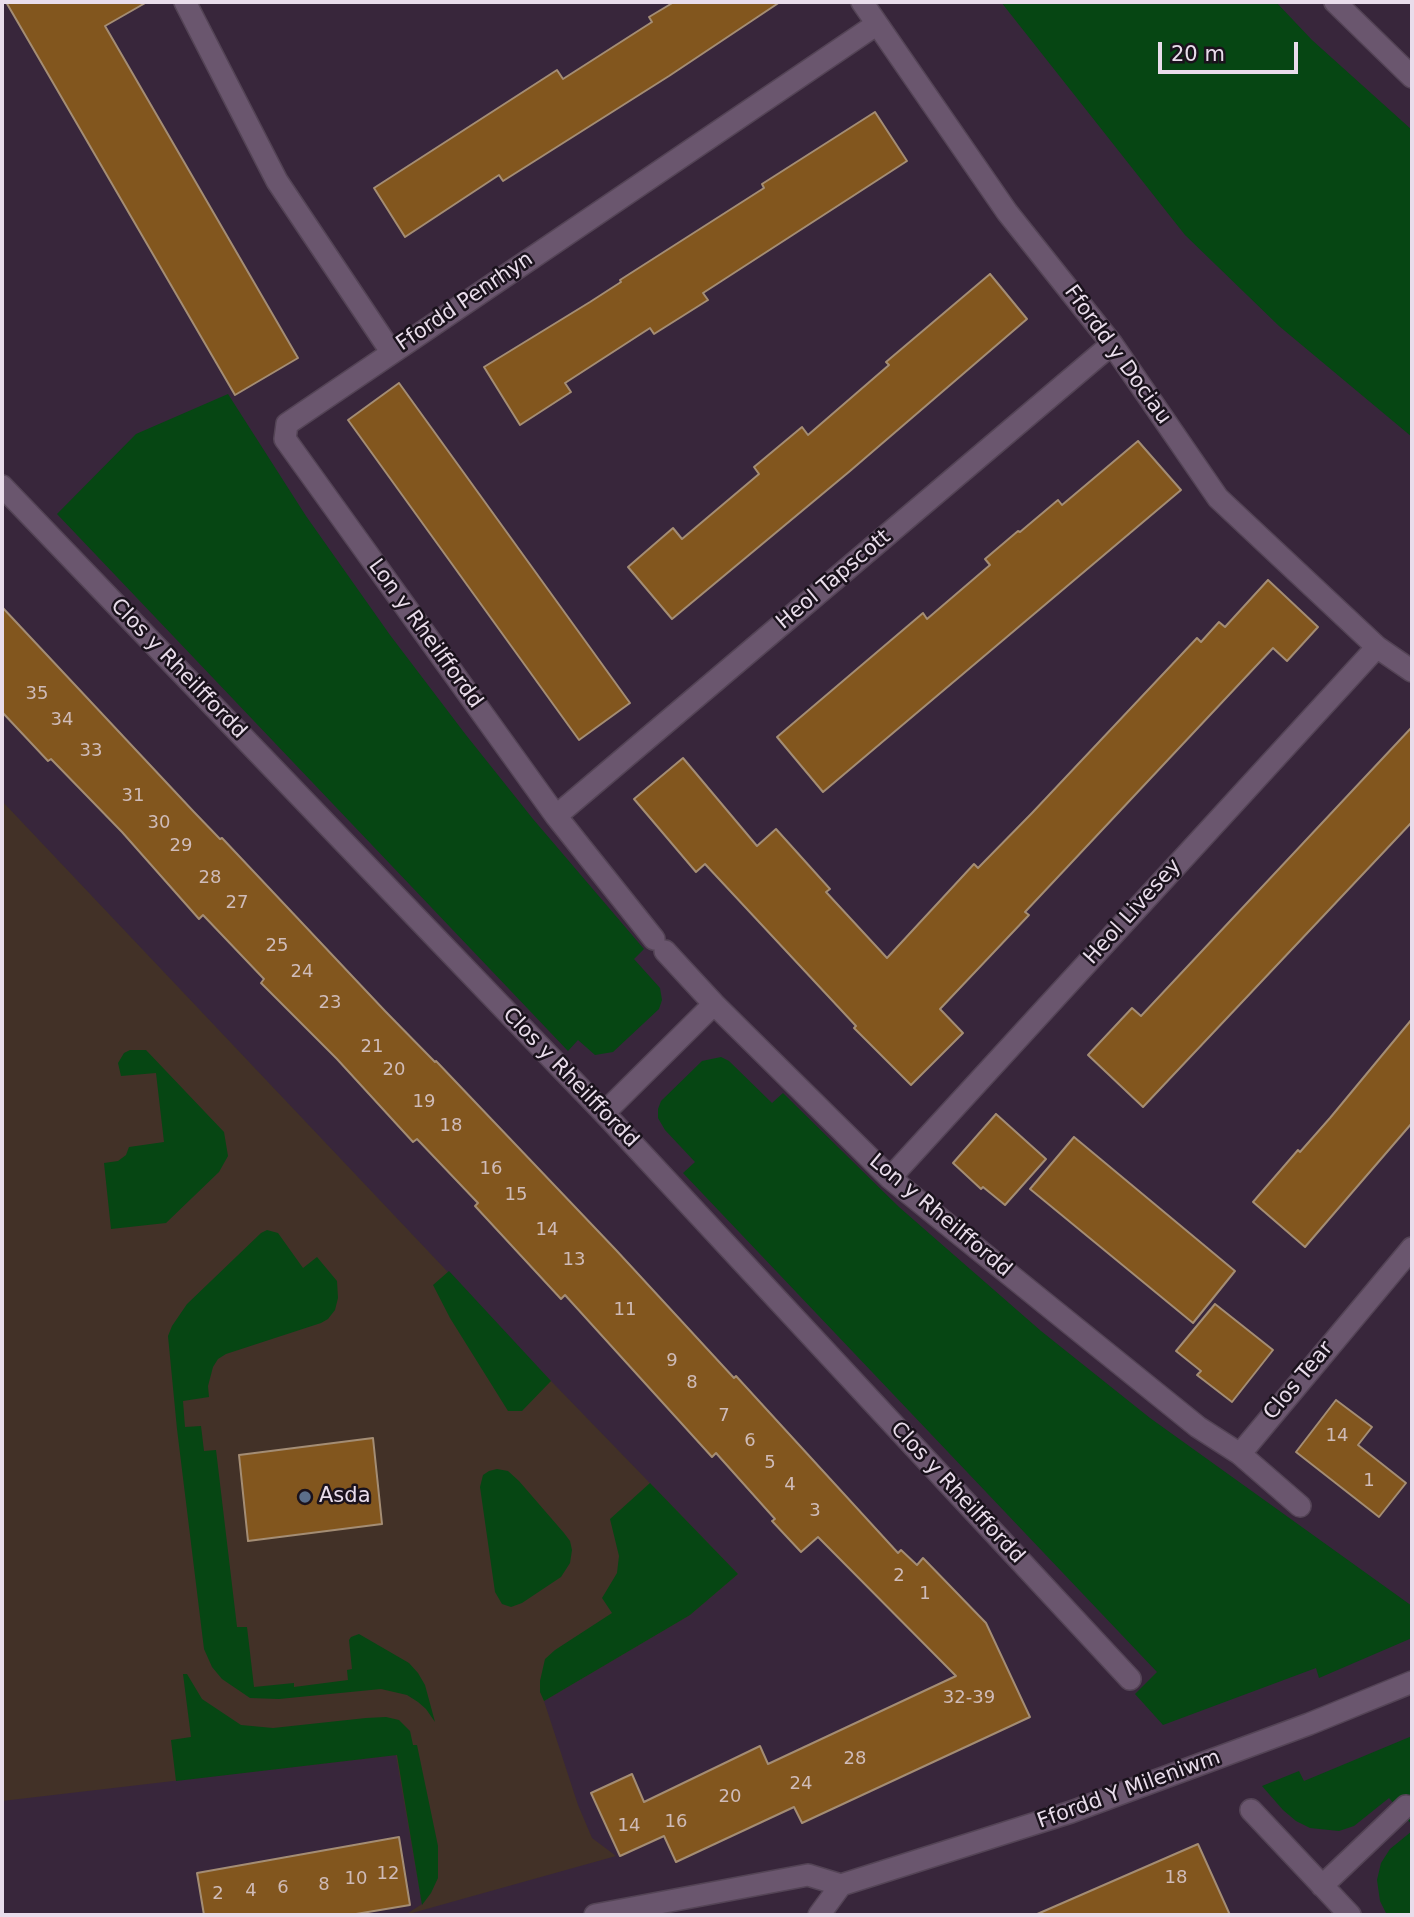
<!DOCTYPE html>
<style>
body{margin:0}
#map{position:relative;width:1414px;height:1917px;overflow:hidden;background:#38263b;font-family:"DejaVu Sans",sans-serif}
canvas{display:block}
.frame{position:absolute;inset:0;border:4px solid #e9ddeb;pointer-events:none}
.scale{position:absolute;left:1158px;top:42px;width:140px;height:32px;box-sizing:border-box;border:4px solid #e9ddeb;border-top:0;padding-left:9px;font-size:21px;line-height:24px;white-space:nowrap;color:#e9ddeb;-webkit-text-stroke:5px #1a121c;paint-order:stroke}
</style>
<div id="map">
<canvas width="1414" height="1917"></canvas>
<div class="frame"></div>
<div class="scale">20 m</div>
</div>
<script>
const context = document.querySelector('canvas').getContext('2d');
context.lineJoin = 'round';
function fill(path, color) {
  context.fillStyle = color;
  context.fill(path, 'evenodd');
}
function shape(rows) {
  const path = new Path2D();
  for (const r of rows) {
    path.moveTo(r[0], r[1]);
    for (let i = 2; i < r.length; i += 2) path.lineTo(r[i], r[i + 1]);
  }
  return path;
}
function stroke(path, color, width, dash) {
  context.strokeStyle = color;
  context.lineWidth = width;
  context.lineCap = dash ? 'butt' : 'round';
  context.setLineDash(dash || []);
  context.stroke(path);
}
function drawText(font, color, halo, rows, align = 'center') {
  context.font = font + ' "DejaVu Sans",sans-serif';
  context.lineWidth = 5;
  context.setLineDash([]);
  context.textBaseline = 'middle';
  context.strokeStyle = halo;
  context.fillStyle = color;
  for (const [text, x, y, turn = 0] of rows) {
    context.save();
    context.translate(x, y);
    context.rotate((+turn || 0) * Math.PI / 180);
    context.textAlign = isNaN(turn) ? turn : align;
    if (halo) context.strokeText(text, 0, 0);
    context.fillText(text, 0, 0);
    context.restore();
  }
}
fill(shape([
 [2,801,551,1381,738,1574,690,1615,544,1701,578,1805,592,1838,616,1856,405,1915,422,1904,396,1755,2,1801]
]), '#423127');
fill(shape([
 [1001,2,1276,2,1312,40,1412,130,1412,437,1279,326,1185,235],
 [228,394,306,516,390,635,466,735,533,819,644,949,634,959,660,988,662,1000,659,1009,613,1052,595,1055,578,1040,568,1051,57,514,136,434],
 [130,1050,146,1050,224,1132,228,1156,219,1172,166,1223,111,1229,104,1163,118,1161,126,1155,129,1147,164,1142,156,1073,121,1076,118,1063,124,1053],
 [721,1057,729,1061,772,1103,783,1093,899,1207,1041,1331,1150,1418,1412,1606,1412,1638,1319,1678,1316,1668,1163,1725,1135,1694,1157,1672,683,1173,695,1162,665,1130,658,1118,658,1109,661,1101,702,1061],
 [267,1230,278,1233,303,1268,317,1257,337,1281,338,1298,335,1310,328,1319,321,1323,226,1354,218,1359,213,1367,208,1386,209,1397,183,1401,185,1427,201,1426,204,1451,216,1450,237,1627,247,1627,254,1687,294,1683,294,1687,348,1680,347,1670,352,1669,349,1640,351,1637,359,1634,409,1663,418,1673,425,1685,435,1722,426,1709,418,1702,407,1695,381,1689,279,1699,250,1698,222,1679,212,1667,204,1649,177,1429,168,1336,172,1326,187,1304,261,1233],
 [449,1271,551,1381,522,1411,508,1411,450,1318,433,1285],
 [497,1469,508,1471,519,1481,564,1533,570,1541,572,1550,570,1563,561,1577,522,1603,511,1607,502,1604,495,1592,480,1487,483,1475,489,1471],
 [650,1483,738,1574,690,1615,544,1701,540,1692,540,1681,545,1659,555,1650,612,1613,602,1598,617,1573,619,1556,610,1519],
 [183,1674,187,1674,202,1699,241,1725,273,1728,366,1718,386,1717,399,1720,410,1731,413,1745,417,1745,438,1846,438,1878,431,1893,422,1905,397,1755,176,1781,171,1740,191,1737],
 [1412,1736,1412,1825,1389,1798,1354,1826,1339,1831,1310,1828,1296,1821,1283,1810,1262,1786,1299,1771,1304,1781],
 [1412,1831,1412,1915,1387,1915,1380,1901,1377,1880,1381,1863,1390,1849]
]), '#064613');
const building = shape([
 [6,2,147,2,105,26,298,358,235,395,6,2],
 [674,2,780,2,669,76,503,181,499,175,405,237,374,188,557,70,563,79,652,22,649,17,674,2],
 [875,112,907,161,703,293,708,300,654,334,650,328,565,383,571,392,520,425,484,367,590,302,621,282,620,280,764,188,762,184,875,112],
 [990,274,1027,319,850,471,672,619,628,567,673,528,682,539,759,474,754,467,802,427,808,435,889,365,886,362,990,274],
 [399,383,630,703,579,740,348,420,399,383],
 [1138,441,1181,490,823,792,777,737,923,613,927,619,990,565,985,559,1018,531,1020,532,1058,500,1062,505,1138,441],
 [1268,580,1318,627,1287,661,1273,648,1025,912,1029,915,940,1009,963,1033,911,1085,854,1028,856,1026,705,864,696,872,634,799,683,758,757,846,776,829,830,889,826,892,887,958,974,864,978,868,1032,813,1197,638,1201,642,1219,622,1225,627,1268,580],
 [2,607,194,812,220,839,222,838,385,1011,435,1062,436,1061,616,1250,734,1378,736,1376,898,1553,901,1550,917,1565,923,1558,986,1623,1030,1717,802,1823,794,1807,676,1862,664,1836,620,1856,591,1793,632,1774,644,1802,760,1746,768,1764,956,1676,818,1537,801,1552,772,1521,775,1519,716,1453,712,1457,565,1295,561,1299,475,1206,478,1203,417,1139,413,1142,337,1059,261,983,264,979,203,915,199,919,122,832,51,759,48,761,2,712,2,607],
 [1412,727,1412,822,1143,1107,1088,1055,1132,1008,1141,1016,1412,727],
 [1412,1019,1412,1123,1305,1247,1253,1202,1298,1150,1300,1152,1330,1118,1412,1019],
 [996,1114,1046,1159,1005,1205,983,1187,981,1189,953,1163,996,1114],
 [1074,1137,1235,1271,1193,1323,1030,1189,1074,1137],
 [1215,1304,1273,1350,1232,1402,1197,1375,1201,1371,1176,1351,1215,1304],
 [1336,1400,1372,1427,1358,1445,1406,1483,1379,1517,1296,1452,1336,1400],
 [373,1438,382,1524,248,1541,239,1455,373,1438],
 [399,1837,410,1905,350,1915,204,1915,197,1873,399,1837],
 [1198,1844,1230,1915,1035,1915,1198,1844]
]);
fill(building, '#82561e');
stroke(building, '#a48d74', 2);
const minor = shape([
 [185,2,277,181,392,353],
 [862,2,1007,212,1112,344,1218,498,1377,647,1412,671],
 [1335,2,1412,77],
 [2,486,604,1113,1130,1679],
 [556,816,1112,344],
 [654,939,556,816,285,439,287,424,877,24],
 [665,951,714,1004,890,1178,1198,1427,1240,1454],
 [604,1113,714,1004],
 [890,1178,1377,647],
 [1300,1506,1240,1454,1412,1248],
 [1251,1810,1350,1915],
 [1322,1886,1406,1806]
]);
const tertiary = shape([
 [595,1915,808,1875,841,1885,1071,1812,1309,1724,1412,1682],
 [819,1915,841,1885]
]);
stroke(minor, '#544456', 24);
stroke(tertiary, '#544456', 24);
stroke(minor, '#6a566e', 21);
stroke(tertiary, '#6a566e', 21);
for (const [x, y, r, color] of [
 [305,1497,7,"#5c6f8a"]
]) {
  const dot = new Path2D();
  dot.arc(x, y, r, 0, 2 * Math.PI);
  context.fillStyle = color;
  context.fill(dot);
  stroke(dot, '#1a121c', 2.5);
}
drawText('18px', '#cfbbb8', null, [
 ["35",37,694],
 ["34",62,720],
 ["33",91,751],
 ["31",133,796],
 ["30",159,823],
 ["29",181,846],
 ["28",210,878],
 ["27",237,903],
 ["25",277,946],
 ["24",302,972],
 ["23",330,1003],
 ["21",372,1047],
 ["20",394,1070],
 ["19",424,1102],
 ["18",451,1126],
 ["16",491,1169],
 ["15",516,1195],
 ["14",547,1230],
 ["13",574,1260],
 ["11",625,1310],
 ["9",672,1361],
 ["8",692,1383],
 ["7",724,1416],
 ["14",1337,1436],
 ["6",750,1441],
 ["5",770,1463],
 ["1",1369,1481],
 ["4",790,1485],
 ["3",815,1511],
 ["2",899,1576],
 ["1",925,1594],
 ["32-39",969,1698],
 ["28",855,1759],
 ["24",801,1784],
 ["20",730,1797],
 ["16",676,1822],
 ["14",629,1826],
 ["12",388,1874],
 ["18",1176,1878],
 ["10",356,1879],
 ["8",324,1885],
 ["6",283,1888],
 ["4",251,1891],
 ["2",218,1894]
]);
drawText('21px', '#e9ddeb', '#1a121c', [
 ["Ffordd Penrhyn",465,302,-34],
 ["Ffordd y Dociau",1117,355,54],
 ["Heol Tapscott",834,580,-40],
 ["Lon y Rheilffordd",425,634,54],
 ["Clos y Rheilffordd",178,669,46],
 ["Heol Livesey",1133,912,-48],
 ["Clos y Rheilffordd",570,1078,46],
 ["Lon y Rheilffordd",940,1216,40],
 ["Clos Tear",1299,1381,-50],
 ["Clos y Rheilffordd",957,1493,47],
 ["Ffordd Y Mileniwm",1129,1790,-20]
]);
drawText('21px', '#e9ddeb', '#1a121c', [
 ["Asda",319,1497]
], 'left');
</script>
